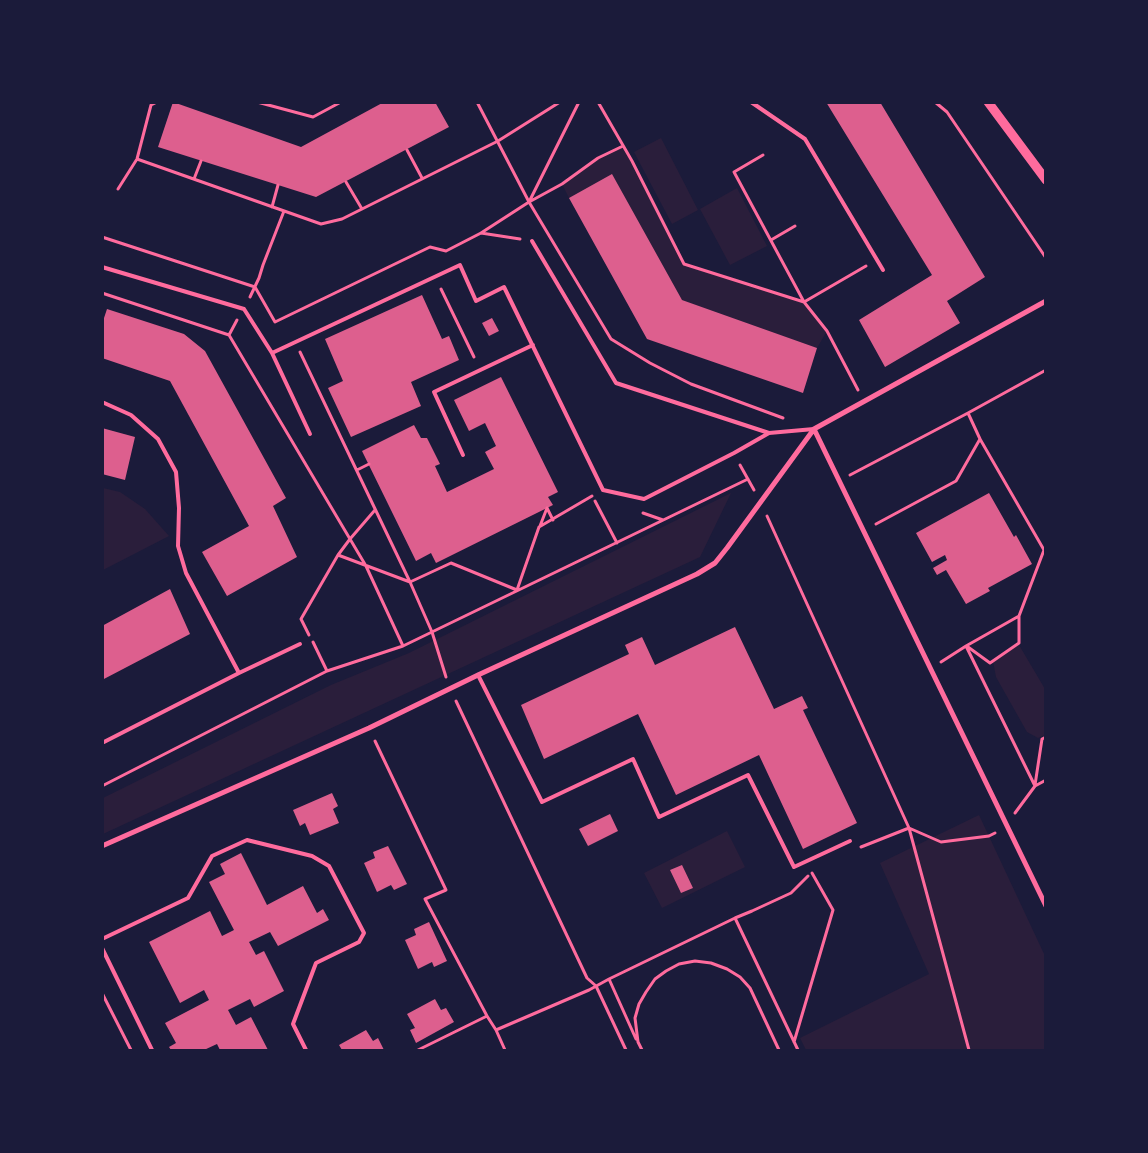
<!DOCTYPE html>
<style>
body{margin:0}
#map{position:relative;width:1148px;height:1153px;overflow:hidden;background:#1b1b3a;font-family:"DejaVu Sans",sans-serif}
canvas{display:block}
.frame{position:absolute;inset:0;border:104px solid #1b1b3a;pointer-events:none}
</style>
<div id="map">
<canvas width="1148" height="1153"></canvas>
<div class="frame"></div>
</div>
<script>
const context = document.querySelector('canvas').getContext('2d');
context.lineJoin = 'round';
function fill(path, color) {
  context.fillStyle = color;
  context.fill(path, 'evenodd');
}
function shape(rows) {
  const path = new Path2D();
  for (const r of rows) {
    path.moveTo(r[0], r[1]);
    for (let i = 2; i < r.length; i += 2) path.lineTo(r[i], r[i + 1]);
  }
  return path;
}
function stroke(path, color, width, dash) {
  context.strokeStyle = color;
  context.lineWidth = width;
  context.lineCap = dash ? 'butt' : 'round';
  context.setLineDash(dash || []);
  context.stroke(path);
}
fill(shape([
 [661,138,698,210,672,224,634,152],
 [623,146,684,264,804,302,827,331,817,348,682,300,569,198,562,184,598,158],
 [737,188,767,246,730,265,700,209],
 [103,488,120,492,145,509,169,536,103,570],
 [731,493,700,557,103,834,103,798,331,685,409,653],
 [1019,645,1045,689,1045,735,1038,738,1027,732,996,677,993,661],
 [979,815,1045,956,1045,1050,806,1050,800,1038,929,974,880,863],
 [727,831,745,867,662,908,644,873]
]), '#2a1e3b');
fill(shape([
 [173,102,301,147,384,102,435,102,449,127,316,197,158,147],
 [826,102,880,102,985,277,947,301,960,323,885,367,859,320,932,275],
 [612,174,682,300,817,348,803,393,647,339,569,198],
 [422,295,442,339,449,336,459,360,411,382,421,406,351,437,328,388,343,381,325,339],
 [107,309,184,334,205,351,286,498,273,506,297,557,227,596,202,552,249,526,170,381,102,358,102,324],
 [492,318,499,331,489,336,482,323],
 [501,377,558,492,548,497,553,505,436,563,431,553,416,561,362,451,414,425,421,438,427,438,440,464,435,466,447,492,494,469,485,452,496,446,485,423,469,431,454,400],
 [102,428,135,437,125,480,102,474],
 [989,493,1014,537,1016,535,1032,564,988,588,990,591,966,604,946,570,937,575,933,568,947,560,945,555,932,562,916,533],
 [170,589,190,634,102,680,102,626],
 [735,627,774,709,802,696,808,708,803,710,857,823,803,849,759,755,676,795,638,714,544,759,521,705,629,654,625,645,642,637,655,665],
 [332,793,338,806,333,809,339,823,310,835,305,823,300,826,293,810],
 [610,814,618,831,588,846,579,829],
 [388,846,407,884,394,890,391,885,377,892,364,863,375,858,373,852],
 [241,853,267,905,303,886,317,913,323,909,329,920,278,946,270,932,249,942,256,955,264,951,284,991,254,1007,250,999,228,1010,236,1025,251,1017,268,1050,220,1050,217,1044,204,1050,171,1050,169,1047,176,1043,165,1023,209,1000,204,990,180,1003,149,942,210,911,222,936,234,930,209,882,225,874,220,864],
 [682,865,693,888,681,893,670,870],
 [429,922,447,961,434,967,432,962,418,969,405,940,416,935,414,929],
 [435,999,441,1010,446,1008,454,1022,416,1043,410,1030,415,1028,407,1014],
 [366,1030,373,1041,378,1038,384,1050,342,1050,339,1045]
]), '#dd5f8e');
stroke(shape([
 [257,102,313,117,341,102],
 [477,102,529,202,611,339,650,363,691,384,783,418],
 [598,102,632,161,684,264,804,302,866,266],
 [935,102,947,112,1046,258],
 [407,150,422,178],
 [763,155,734,172,804,302,827,331,858,390],
 [137,159,321,224,342,219,498,141,560,102],
 [194,179,201,161],
 [346,182,362,209],
 [118,189,137,159,151,105,157,102],
 [529,202,579,102],
 [272,207,278,185],
 [481,233,520,239],
 [102,237,255,287,275,322,430,247,446,251,481,233,529,202,562,184,598,158,623,146],
 [771,240,795,226],
 [441,289,474,357],
 [102,293,229,335,366,566,403,646],
 [250,297,259,278,263,265,284,211],
 [229,335,237,320],
 [300,352,410,582,432,632,446,677],
 [740,465,754,490],
 [357,470,369,464],
 [850,475,968,413,1046,370],
 [595,501,617,543],
 [547,508,553,520],
 [643,513,663,520],
 [767,516,909,828,969,1050],
 [876,524,956,481,980,439,968,413],
 [540,526,547,508],
 [338,555,410,582,451,563,517,590,539,527,592,496],
 [309,635,301,619,338,555,350,539,375,510],
 [313,642,327,671],
 [966,646,1035,786],
 [968,647,990,663,1019,643,1019,616],
 [941,662,966,646,1019,616,1044,550,980,439],
 [456,701,587,978,596,986,626,1050],
 [375,741,446,890,425,899,487,1016,496,1030,505,1050],
 [1035,785,1042,739,1046,737],
 [102,786,327,671,403,646,748,479],
 [1015,813,1035,786,1046,780],
 [861,847,909,828,941,842,989,836,995,833],
 [735,918,798,1050],
 [609,979,636,1039],
 [102,993,131,1050],
 [496,1030,589,990,609,979,735,918,752,911,791,893,808,876],
 [794,1042,833,910,812,873],
 [418,1050,487,1016],
 [642,1050,638,1042,635,1018,639,1004,646,992,655,979,666,971,679,964,695,961,711,963,727,969,740,977,750,988,779,1050]
]), '#ff6b9d', 3);
stroke(shape([
 [751,102,805,139,883,270],
 [532,241,616,383,769,433,814,429],
 [102,267,244,309,272,353,310,434],
 [272,353,460,265,476,301,504,287,603,490,644,499,734,453,769,433],
 [102,402,131,415,158,439,176,472,179,508,178,546,186,573,239,673,102,743],
 [463,455,434,392,533,345],
 [239,673,300,644],
 [478,675,542,802,633,759,659,817,748,775,794,867,850,841],
 [102,939,188,898,212,856,247,840,312,856,329,866,364,933,359,942,316,963,293,1024,306,1050],
 [102,948,152,1050]
]), '#ff6b9d', 4);
stroke(shape([
 [814,429,1046,906],
 [102,846,369,728,478,675,697,574,715,563,727,548,814,429,1046,301]
]), '#ff6b9d', 5);
stroke(shape([
 [988,102,1046,180]
]), '#ff6b9d', 9);
</script>
